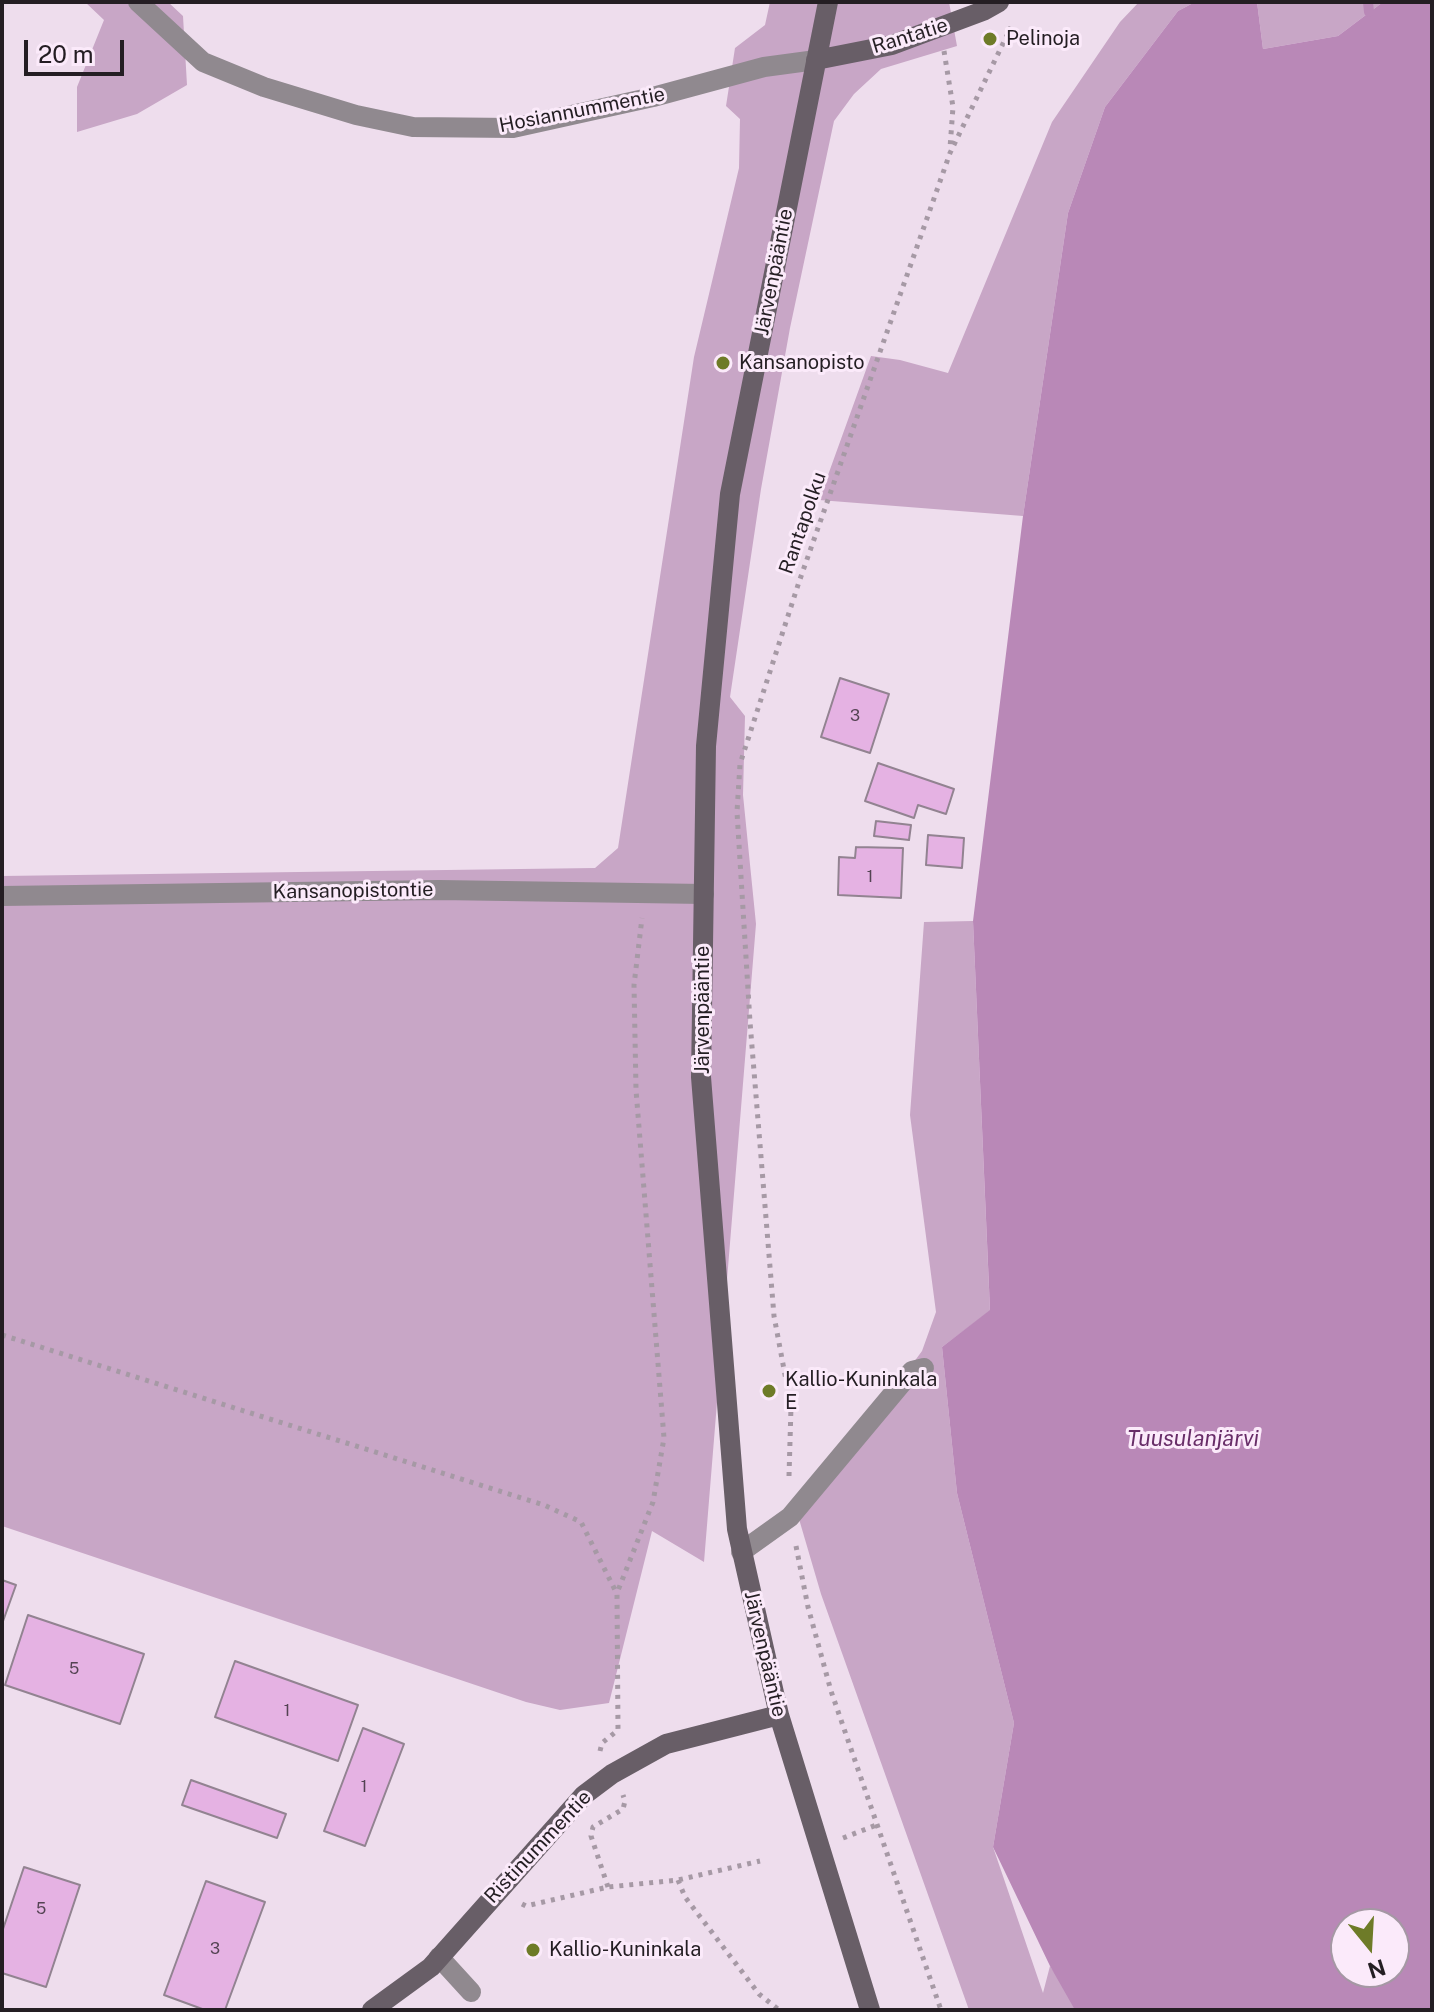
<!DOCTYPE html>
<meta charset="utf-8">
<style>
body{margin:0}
#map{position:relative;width:1434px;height:2012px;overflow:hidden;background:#eedded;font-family:"Public Sans",sans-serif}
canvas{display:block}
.frame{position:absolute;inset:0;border:4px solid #241e23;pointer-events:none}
.north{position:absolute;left:1330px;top:1908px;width:80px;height:80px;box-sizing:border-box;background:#fbeafa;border:2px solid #a598a4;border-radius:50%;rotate:162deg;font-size:22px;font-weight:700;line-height:32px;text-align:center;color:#241e23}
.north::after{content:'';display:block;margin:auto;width:28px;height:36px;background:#6e7b28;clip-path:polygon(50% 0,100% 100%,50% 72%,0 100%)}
.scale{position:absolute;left:24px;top:40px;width:100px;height:36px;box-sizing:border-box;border:4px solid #241e23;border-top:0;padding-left:10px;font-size:24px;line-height:28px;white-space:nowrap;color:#241e23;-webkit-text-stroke:6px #fbeafa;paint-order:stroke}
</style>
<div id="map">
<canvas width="1434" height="2012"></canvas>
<div class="frame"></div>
<div class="north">N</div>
<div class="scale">20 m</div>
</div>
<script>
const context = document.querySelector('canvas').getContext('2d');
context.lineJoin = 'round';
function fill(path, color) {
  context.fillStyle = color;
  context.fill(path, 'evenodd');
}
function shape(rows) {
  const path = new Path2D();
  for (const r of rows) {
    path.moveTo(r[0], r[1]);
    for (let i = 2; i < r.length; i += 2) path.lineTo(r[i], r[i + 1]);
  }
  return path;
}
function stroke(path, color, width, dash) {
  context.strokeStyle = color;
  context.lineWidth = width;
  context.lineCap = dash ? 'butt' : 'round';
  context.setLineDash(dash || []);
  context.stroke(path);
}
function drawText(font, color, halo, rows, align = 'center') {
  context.font = font + ' "Public Sans",sans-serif';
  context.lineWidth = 6;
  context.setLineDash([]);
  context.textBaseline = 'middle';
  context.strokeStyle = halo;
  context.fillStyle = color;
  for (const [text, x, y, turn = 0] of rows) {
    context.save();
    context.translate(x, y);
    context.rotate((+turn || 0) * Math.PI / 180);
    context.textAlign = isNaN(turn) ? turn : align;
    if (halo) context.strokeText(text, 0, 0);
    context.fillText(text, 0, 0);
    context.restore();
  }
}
fill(shape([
 [85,2,168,2,183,16,187,85,137,114,77,132,77,87,104,20],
 [770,2,949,2,957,46,881,69,854,94,834,121,790,328,761,489,730,697,745,716,743,795,756,924,704,1562,652,1531,609,1703,560,1710,526,1702,2,1526,2,876,595,868,618,848,694,357,739,168,740,119,726,106,735,48,765,25],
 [1139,2,1195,2,1178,11,1105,107,1068,213,1023,516,819,500,871,356,900,360,948,373,1052,122,1120,22],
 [1257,2,1383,2,1338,36,1263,49],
 [973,921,990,1311,942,1347,957,1493,1014,1723,993,1847,1043,1993,1050,1966,1080,2010,969,2010,821,1594,799,1519,922,1351,936,1312,910,1115,924,922]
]), '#c8a6c6');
fill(shape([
 [1195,2,1257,2,1263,49,1338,36,1383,2,1432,2,1432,2010,1075,2010,1050,1966,993,1847,1014,1723,957,1493,942,1347,990,1310,973,921,1023,516,1068,213,1105,107,1178,11],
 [1346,1924,1394,1924,1394,1972,1346,1972]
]), '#b988b7');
stroke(shape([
 [1368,2,1369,12]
]), '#b988b7', 10);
const building = shape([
 [840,678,889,694,870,753,821,737,840,678],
 [878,763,954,789,946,814,918,805,914,818,865,801,878,763],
 [876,821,911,825,909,840,874,836,876,821],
 [928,835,964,838,962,868,926,865,928,835],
 [856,847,903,848,901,898,838,895,839,857,855,858,856,847],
 [2,1580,16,1585,2,1624,2,1580],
 [28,1615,144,1654,120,1724,5,1685,28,1615],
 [235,1661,358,1705,338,1761,215,1717,235,1661],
 [363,1728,404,1744,365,1846,324,1831,363,1728],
 [191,1780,286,1814,277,1838,182,1805,191,1780],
 [24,1867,80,1885,46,1987,2,1973,2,1932,24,1867],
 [206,1881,265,1902,225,2010,205,2010,164,1995,206,1881]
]);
fill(building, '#e5b2e3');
stroke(building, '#928391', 2);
stroke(shape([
 [944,51,953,107,950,148],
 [2,1335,544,1505,581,1522,616,1592],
 [789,1476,791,1407,774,1316,750,1022,737,812,740,764,799,582,950,153,1011,27],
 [796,1546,808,1607,831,1691,941,2010],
 [600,1751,602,1743,618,1730,617,1593,653,1502,664,1438,636,1090,634,985,642,918],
 [843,1838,879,1824],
 [678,1880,685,1897,759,1994,779,2010],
 [608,1887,591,1836,593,1827,623,1809,625,1801,623,1795],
 [522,1904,526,1906,608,1887,678,1880,760,1861]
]), '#a699a5', 5, [4, 6]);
stroke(shape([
 [741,1552,790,1517,912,1371,924,1368],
 [439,1957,471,1992]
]), '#90898f', 20);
stroke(shape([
 [138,2,203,62,264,87,356,115,413,127,513,128,653,97,764,67,816,60],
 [2,896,439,890,704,894]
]), '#90898f', 20);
stroke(shape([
 [828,2,730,494,706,746,701,1077,737,1529,779,1715,870,2010],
 [816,60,892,45,983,11,999,2],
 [372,2010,431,1967,584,1795,612,1774,666,1744,779,1715]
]), '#685e67', 20);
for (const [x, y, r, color] of [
 [990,39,8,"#6e7b28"],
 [723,363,8,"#6e7b28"],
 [769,1391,8,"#6e7b28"],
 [533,1950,8,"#6e7b28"]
]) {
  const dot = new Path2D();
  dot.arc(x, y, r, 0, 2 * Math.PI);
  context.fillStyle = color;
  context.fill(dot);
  stroke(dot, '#fbeafa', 3);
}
drawText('16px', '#544353', null, [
 ["3",855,716],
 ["1",870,877],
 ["5",74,1669],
 ["1",287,1711],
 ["1",364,1787],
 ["5",41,1909],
 ["3",215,1949]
]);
drawText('20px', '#241e23', '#fbeafa', [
 ["Rantatie",910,36,-17],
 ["Hosiannummentie",582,110,-11],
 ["Järvenpääntie",774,272,-79],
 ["Rantapolku",803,523,-71],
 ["Kansanopistontie",353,891,-1],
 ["Järvenpääntie",703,1010,-90],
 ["Järvenpääntie",765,1654,77],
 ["Ristinummentie",538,1847,-47]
]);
drawText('20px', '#241e23', '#fbeafa', [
 ["Pelinoja",1006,39],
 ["Kansanopisto",739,363],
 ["Kallio-Kuninkala",785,1380],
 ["E",785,1403],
 ["Kallio-Kuninkala",549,1950]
], 'left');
drawText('italic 22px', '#682d68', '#fbeafa', [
 ["Tuusulanjärvi",1193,1439]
]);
</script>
